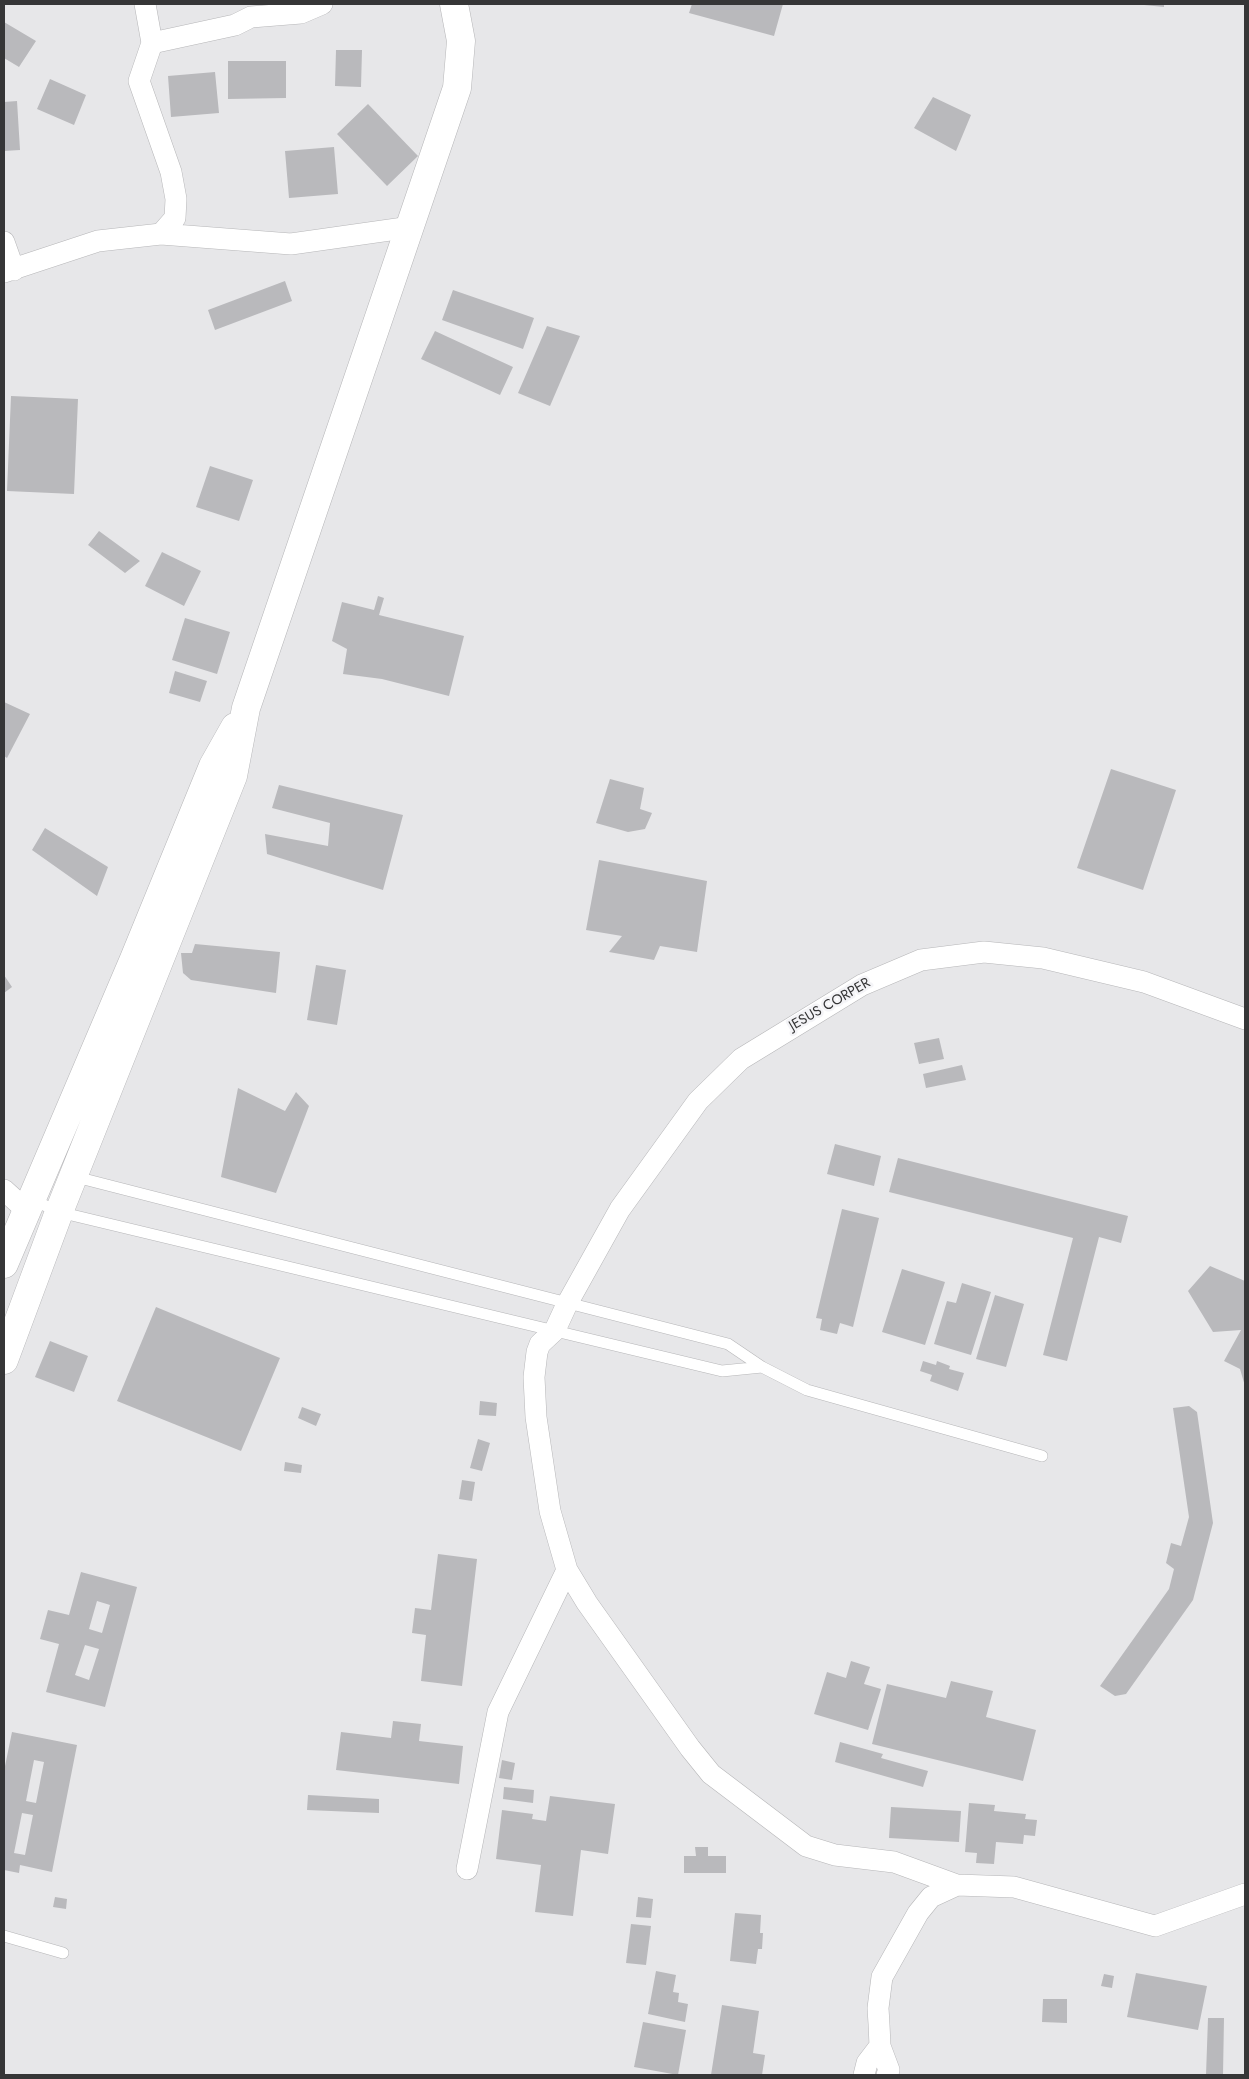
<!DOCTYPE html>
<style>
body{margin:0}
#map{position:relative;width:1249px;height:2079px;overflow:hidden;background:#e7e7e9;font-family:Jost,sans-serif}
canvas{display:block}
.frame{position:absolute;inset:0;border:5px solid #363637;pointer-events:none}
</style>
<div id="map">
<canvas width="1249" height="2079"></canvas>
<div class="frame"></div>
</div>
<script>
const context = document.querySelector('canvas').getContext('2d');
context.lineJoin = 'round';
function fill(path, color) {
  context.fillStyle = color;
  context.fill(path, 'evenodd');
}
function shape(rows) {
  const path = new Path2D();
  for (const r of rows) {
    path.moveTo(r[0], r[1]);
    for (let i = 2; i < r.length; i += 2) path.lineTo(r[i], r[i + 1]);
  }
  return path;
}
function stroke(path, color, width, dash) {
  context.strokeStyle = color;
  context.lineWidth = width;
  context.lineCap = dash ? 'butt' : 'round';
  context.setLineDash(dash || []);
  context.stroke(path);
}
function drawText(font, color, halo, rows, align = 'center') {
  context.font = font + ' Jost,sans-serif';
  context.lineWidth = 5;
  context.setLineDash([]);
  context.textBaseline = 'middle';
  context.strokeStyle = halo;
  context.fillStyle = color;
  for (const [text, x, y, turn = 0] of rows) {
    context.save();
    context.translate(x, y);
    context.rotate((+turn || 0) * Math.PI / 180);
    context.textAlign = isNaN(turn) ? turn : align;
    if (halo) context.strokeText(text, 0, 0);
    context.fillText(text, 0, 0);
    context.restore();
  }
}
fill(shape([
 [692,4,783,4,774,36,689,13],
 [1144,4,1164,4,1164,7,1144,5],
 [4,22,36,41,19,67,4,58],
 [336,50,362,50,361,87,335,86],
 [228,61,286,61,286,98,228,99],
 [215,72,219,113,171,117,168,76],
 [50,79,86,95,74,125,37,109],
 [933,97,971,115,956,151,914,128],
 [17,101,20,150,4,151,4,102],
 [368,104,418,156,387,186,337,134],
 [334,147,338,194,289,198,285,151],
 [285,281,292,301,215,330,208,310],
 [453,290,534,318,523,349,442,320],
 [547,326,580,336,550,406,518,393],
 [435,331,513,367,500,395,421,359],
 [11,396,78,399,74,494,7,491],
 [210,466,253,480,239,521,196,507],
 [99,531,140,561,125,573,88,545],
 [162,552,201,571,184,606,145,586],
 [378,596,384,598,379,615,464,636,449,696,382,679,343,674,347,649,332,641,342,602,374,610],
 [185,618,230,632,217,674,172,660],
 [175,671,207,681,200,702,169,693],
 [4,702,30,714,7,758,4,756],
 [1111,769,1176,790,1143,890,1077,868],
 [610,779,644,788,640,809,652,813,645,829,628,832,596,823],
 [279,785,403,815,383,890,267,854,265,834,328,846,330,823,272,808],
 [45,828,108,867,97,896,32,850],
 [599,860,707,881,697,952,660,946,654,960,609,952,622,936,586,930],
 [195,944,280,952,276,993,191,980,183,973,181,953,192,953],
 [316,965,346,970,337,1025,307,1020],
 [4,975,12,987,4,993],
 [939,1038,944,1059,919,1064,914,1043],
 [962,1065,966,1080,926,1088,923,1074],
 [238,1088,285,1111,296,1092,309,1106,276,1193,221,1177],
 [835,1144,881,1156,874,1186,827,1174],
 [898,1158,1128,1216,1121,1243,1099,1237,1067,1361,1043,1355,1073,1238,889,1192],
 [842,1209,879,1218,853,1327,840,1323,837,1334,820,1330,822,1319,816,1318],
 [1210,1266,1245,1281,1245,1386,1240,1369,1224,1361,1241,1330,1213,1332,1188,1291],
 [902,1269,945,1282,925,1345,882,1332],
 [962,1283,991,1292,971,1355,934,1344,947,1301,956,1303],
 [995,1295,1024,1304,1006,1367,976,1359],
 [156,1307,280,1358,241,1451,117,1401],
 [50,1341,88,1356,74,1392,35,1377],
 [923,1361,936,1365,937,1361,950,1366,949,1369,964,1373,958,1391,930,1381,932,1375,920,1371],
 [480,1401,497,1403,496,1416,479,1415],
 [1189,1406,1197,1412,1213,1523,1193,1600,1126,1694,1115,1696,1100,1686,1169,1589,1174,1569,1166,1563,1171,1543,1181,1546,1189,1517,1173,1408],
 [302,1407,321,1414,316,1426,298,1418],
 [478,1439,490,1443,482,1471,470,1468],
 [285,1462,302,1465,301,1473,284,1471],
 [462,1480,475,1482,472,1501,459,1499],
 [438,1554,477,1559,462,1686,421,1681,426,1635,412,1633,415,1608,431,1610],
 [81,1572,137,1587,105,1707,46,1692,59,1644,40,1639,48,1610,69,1615],
 [97,1601,110,1605,102,1633,89,1629],
 [85,1645,99,1649,89,1680,75,1675],
 [851,1661,870,1667,864,1684,881,1689,868,1730,814,1714,827,1672,846,1678],
 [951,1681,993,1691,986,1717,1036,1730,1023,1781,872,1744,887,1684,946,1698],
 [393,1721,421,1724,419,1741,463,1746,459,1784,336,1770,341,1732,391,1738],
 [12,1732,77,1745,52,1872,20,1865,19,1873,4,1870,4,1771],
 [34,1760,44,1762,36,1803,26,1801],
 [22,1813,33,1815,25,1855,14,1853],
 [840,1742,883,1754,881,1758,928,1771,923,1787,835,1762],
 [502,1760,515,1763,512,1780,499,1778],
 [504,1787,534,1790,533,1803,503,1799],
 [308,1795,379,1799,379,1813,307,1810],
 [550,1796,615,1804,608,1854,581,1850,573,1916,535,1912,541,1865,496,1859,502,1810,533,1814,532,1819,546,1821],
 [969,1803,995,1805,994,1811,1026,1814,1025,1819,1037,1820,1035,1836,1024,1835,1023,1844,996,1842,994,1864,976,1863,977,1853,965,1852],
 [891,1807,961,1811,959,1842,889,1838],
 [695,1847,708,1847,708,1856,726,1856,726,1873,684,1873,684,1856,696,1856],
 [55,1897,67,1899,66,1909,53,1907],
 [638,1897,653,1899,651,1918,636,1917],
 [735,1913,761,1915,760,1933,763,1933,762,1949,758,1949,756,1964,730,1961],
 [631,1924,651,1926,646,1965,626,1963],
 [656,1971,676,1975,673,1992,679,1993,678,2002,688,2004,685,2022,648,2014],
 [1136,1973,1207,1986,1198,2030,1127,2017],
 [1104,1974,1114,1976,1112,1988,1101,1986],
 [1043,1999,1067,1999,1067,2023,1042,2022],
 [722,2005,759,2011,753,2053,765,2055,762,2075,711,2075],
 [1208,2018,1224,2018,1223,2075,1206,2075],
 [643,2022,686,2030,678,2075,634,2067]
]), '#b9b9bc');
const service = shape([
 [72,1176,728,1344,762,1367,807,1390,1042,1456],
 [31,1199,59,1212,722,1371,762,1367],
 [4,1936,63,1953]
]);
const minor = shape([
 [145,4,152,43],
 [161,234,175,218,176,199,171,172,139,81,152,43,235,25,251,17,301,13,322,4],
 [4,242,14,270],
 [4,272,98,241,161,234,291,244,411,227],
 [4,1190,26,1210],
 [467,1869,498,1712,567,1570],
 [957,1885,894,1862,835,1855,806,1846,711,1774,690,1748,587,1603,567,1570,550,1511,536,1417,534,1377,537,1352,540,1344,555,1330,567,1304,620,1209,698,1101,741,1059,862,985,921,960,984,952,1043,958,1144,982,1245,1019],
 [864,2075,867,2063,880,2046],
 [887,2075,889,2070,880,2046,879,2024,878,2008,882,1977,918,1913,931,1897,957,1885,1014,1887,1155,1926,1245,1894]
]);
const tertiary = shape([
 [4,1264,134,959,213,766,235,727],
 [4,1360,59,1212,233,776,246,708,457,88,461,41,454,4]
]);
stroke(service, '#b6b6b8', 12);
stroke(minor, '#b6b6b8', 22);
stroke(tertiary, '#b6b6b8', 29);
stroke(service, '#fff', 11);
stroke(minor, '#fff', 21);
stroke(tertiary, '#fff', 28);
drawText('14px', '#363637', '#f4f4f7', [
 ["JESUS CORPER",830,1005,-30]
]);
</script>
